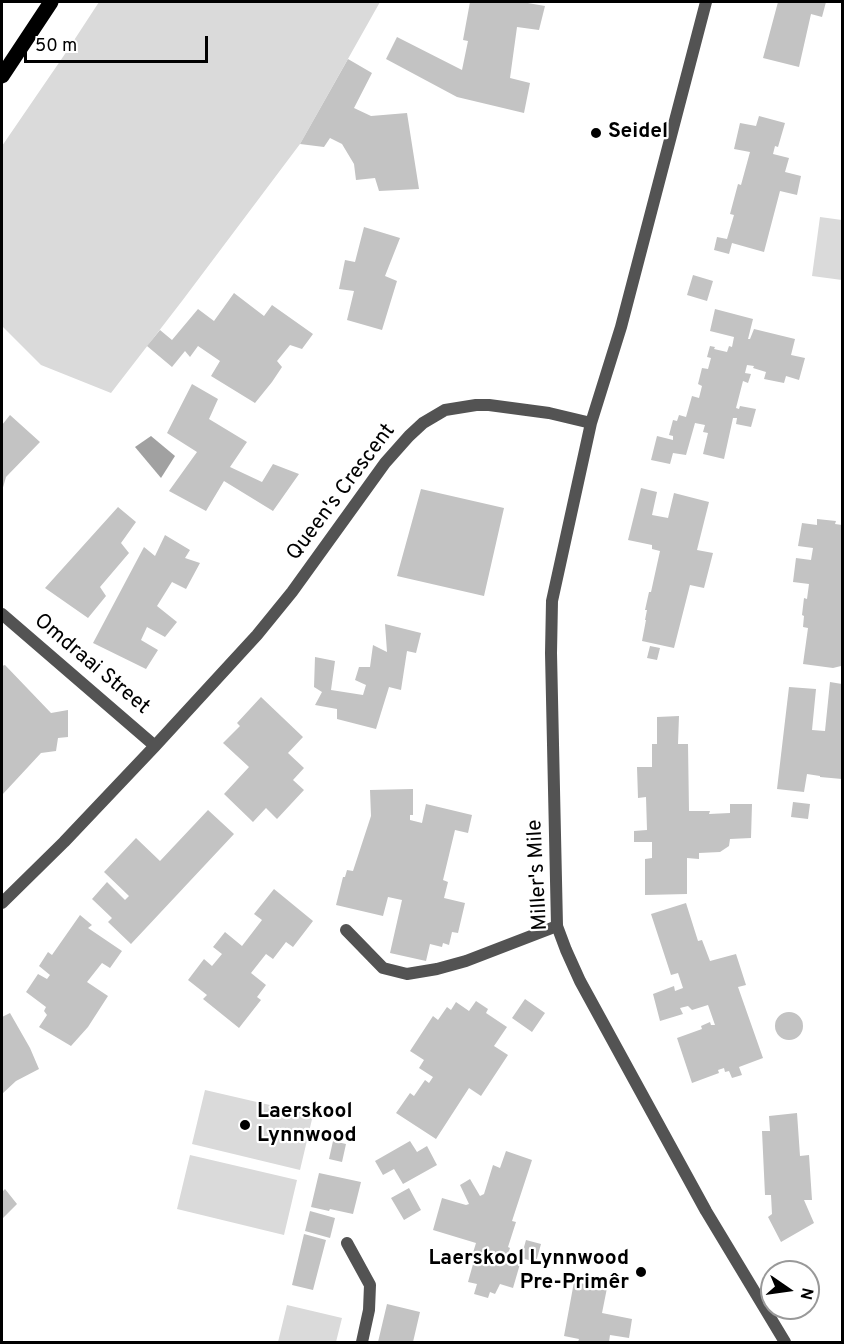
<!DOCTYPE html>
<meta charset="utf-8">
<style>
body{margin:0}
#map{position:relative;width:844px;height:1344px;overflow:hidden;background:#fff;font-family:Overpass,sans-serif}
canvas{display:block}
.frame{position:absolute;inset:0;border:3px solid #000;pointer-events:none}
.north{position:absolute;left:760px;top:1260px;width:60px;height:60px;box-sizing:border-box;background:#fff;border:2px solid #999;border-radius:50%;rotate:103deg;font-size:16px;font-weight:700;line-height:24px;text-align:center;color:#000}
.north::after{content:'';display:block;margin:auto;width:21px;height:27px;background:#000;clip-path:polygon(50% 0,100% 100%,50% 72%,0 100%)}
.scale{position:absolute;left:24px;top:36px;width:184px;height:27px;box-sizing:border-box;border:3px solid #000;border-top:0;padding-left:8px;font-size:18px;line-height:21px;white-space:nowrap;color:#000;-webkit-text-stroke:4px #fff;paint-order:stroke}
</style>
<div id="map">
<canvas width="844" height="1344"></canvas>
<div class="frame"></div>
<div class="north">N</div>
<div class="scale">50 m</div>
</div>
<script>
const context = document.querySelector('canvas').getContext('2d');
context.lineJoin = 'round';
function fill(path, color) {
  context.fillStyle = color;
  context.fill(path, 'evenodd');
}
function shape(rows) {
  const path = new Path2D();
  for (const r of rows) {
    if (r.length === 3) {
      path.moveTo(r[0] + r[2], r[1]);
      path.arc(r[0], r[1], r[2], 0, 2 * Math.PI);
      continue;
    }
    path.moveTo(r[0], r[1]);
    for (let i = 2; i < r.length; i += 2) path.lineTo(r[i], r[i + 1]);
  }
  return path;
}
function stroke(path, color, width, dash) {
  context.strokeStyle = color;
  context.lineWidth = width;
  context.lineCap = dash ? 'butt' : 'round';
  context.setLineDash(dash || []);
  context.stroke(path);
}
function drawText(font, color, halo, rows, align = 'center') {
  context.font = font + ' Overpass,sans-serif';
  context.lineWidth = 4.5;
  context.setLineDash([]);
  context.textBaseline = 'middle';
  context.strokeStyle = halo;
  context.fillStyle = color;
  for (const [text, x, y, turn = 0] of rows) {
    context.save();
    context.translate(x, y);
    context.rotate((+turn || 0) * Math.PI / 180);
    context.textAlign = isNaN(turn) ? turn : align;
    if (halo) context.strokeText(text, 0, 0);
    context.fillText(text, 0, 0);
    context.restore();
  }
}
fill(shape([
 [99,2,380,2,300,144,182,301,111,393,41,365,2,326,2,146,67,51],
 [820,217,842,220,842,280,812,276],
 [205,1090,313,1115,300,1170,192,1144],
 [190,1155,297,1180,284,1235,177,1209],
 [287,1305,342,1318,336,1342,278,1342]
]), '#dadada');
fill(shape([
 [151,436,175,456,161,478,135,447]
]), '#a1a1a1');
fill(shape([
 [470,2,522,2,545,6,539,30,517,27,510,78,530,83,524,113,457,97,386,59,397,37,462,70,468,41,463,40],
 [778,2,826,2,822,17,811,14,799,67,763,58],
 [348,59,372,73,354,108,371,116,407,113,419,189,379,191,375,178,356,180,354,164,342,144,330,138,324,147,300,144],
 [759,116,785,123,778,147,775,146,773,154,789,158,785,172,801,176,797,195,780,191,764,252,732,243,729,254,714,250,717,237,727,239,734,215,730,214,738,184,741,185,750,152,734,149,740,123,756,126],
 [364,227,400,238,385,276,397,281,382,330,347,320,354,291,339,289,345,260,355,262],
 [693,275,713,281,707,301,687,295],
 [234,293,264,316,272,305,313,334,302,349,290,345,277,361,282,367,272,382,255,403,211,376,220,361,198,346,190,357,185,351,172,367,147,346,160,330,172,340,198,309,214,321],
 [715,309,753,319,748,339,750,339,754,329,795,339,791,355,805,358,799,380,786,376,784,383,764,379,766,372,753,368,754,366,747,365,745,373,751,374,748,383,743,381,736,408,739,409,740,406,756,409,751,427,736,424,737,418,733,418,724,459,703,454,708,433,703,432,705,425,695,423,686,455,673,453,670,464,651,460,657,436,673,440,673,436,669,435,673,420,677,421,679,415,686,417,692,396,699,398,702,386,698,384,702,368,708,369,711,358,707,357,710,346,715,347,714,349,727,352,729,346,732,347,734,337,710,331],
 [192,384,218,399,209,419,247,442,230,467,262,482,273,464,299,474,273,511,224,481,206,511,169,491,197,452,167,433],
 [10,415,40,442,6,477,2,491,2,425],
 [641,488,657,492,652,515,668,518,674,493,709,502,697,550,713,553,704,588,690,585,674,648,642,641,646,620,645,620,647,610,645,610,649,592,651,592,660,551,652,549,652,545,628,540],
 [421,489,504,508,484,596,397,576],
 [118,507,136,522,121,543,129,553,100,587,106,596,88,618,45,588],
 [817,519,836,521,835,524,842,525,842,658,841,666,833,668,803,664,808,628,803,627,804,616,802,615,804,598,807,599,809,584,793,582,796,558,811,560,813,548,798,546,802,523,817,525],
 [165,535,190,550,185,558,200,563,186,589,172,582,157,606,177,622,165,637,147,627,141,640,158,650,146,669,93,643,144,547,155,556],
 [385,624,421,633,416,653,407,651,401,690,389,687,376,729,337,719,337,709,315,705,322,692,314,687,315,657,335,661,331,690,363,695,366,685,355,680,359,667,370,667,373,645,387,652],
 [650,646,660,648,657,660,647,658],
 [5,665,51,713,68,710,68,737,58,738,56,751,41,753,2,795,2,666],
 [830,682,842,684,842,779,820,777,820,776,807,774,804,792,777,789,789,687,816,689,812,730,825,731],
 [261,697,303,737,288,753,304,768,293,780,304,790,277,819,266,808,253,822,224,794,249,767,223,743,240,726,237,723],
 [679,716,678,744,688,744,689,811,710,811,709,814,730,813,730,804,752,804,751,838,730,839,729,846,720,852,699,853,699,859,687,858,687,894,645,895,645,859,652,858,652,842,634,842,634,831,647,830,646,797,638,798,637,767,652,767,652,744,657,744,657,717],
 [413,789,413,815,410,815,410,820,422,823,426,804,472,815,468,833,455,830,443,880,448,882,444,898,465,903,458,933,452,932,449,945,443,943,442,947,430,944,426,961,390,953,402,900,388,897,383,916,336,905,343,877,345,877,347,870,353,871,371,816,370,790],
 [793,802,810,804,808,819,791,817],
 [208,810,234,834,131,944,108,922,112,918,92,899,107,882,125,900,129,896,104,872,136,838,160,861],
 [274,889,313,921,293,947,286,942,273,959,266,954,251,973,266,985,257,997,261,1000,239,1028,203,999,207,995,188,980,204,959,212,966,222,954,213,947,225,932,242,946,262,920,254,914],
 [686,903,698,941,702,940,710,961,736,954,746,985,738,987,763,1058,739,1067,742,1075,732,1078,729,1071,725,1072,724,1068,718,1070,719,1073,692,1083,677,1038,702,1029,701,1026,710,1022,711,1025,715,1025,708,1005,692,1010,688,1006,680,1008,683,1014,660,1021,653,994,674,986,675,991,683,988,678,973,671,975,651,914],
 [80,915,92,925,88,928,122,951,110,968,102,963,87,982,108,996,88,1027,71,1046,39,1027,47,1015,44,1011,46,1007,26,992,38,974,47,979,50,975,39,966,48,952,52,955],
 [525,999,545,1013,532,1032,512,1018],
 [476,1001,488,1009,486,1013,507,1027,494,1046,508,1055,481,1096,469,1088,436,1139,396,1113,410,1093,414,1096,425,1080,429,1083,433,1077,419,1068,424,1060,410,1051,433,1016,438,1020,447,1007,451,1010,456,1002,469,1011],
 [789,1026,14],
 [10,1013,30,1048,39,1069,16,1081,2,1094,2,1017],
 [797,1113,800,1156,809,1155,812,1200,804,1200,814,1223,781,1242,768,1217,772,1214,771,1195,765,1195,762,1131,770,1131,769,1116],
 [333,1141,346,1144,342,1162,329,1159],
 [410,1141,417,1152,427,1146,437,1165,403,1184,394,1169,383,1175,375,1161],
 [506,1151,532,1160,512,1221,516,1222,508,1247,510,1248,506,1260,520,1264,513,1288,500,1284,495,1294,490,1292,488,1298,474,1294,477,1284,468,1282,475,1257,472,1256,476,1243,433,1230,442,1198,466,1205,469,1204,460,1185,470,1179,480,1196,484,1194,493,1165,500,1168],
 [319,1173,361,1182,353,1214,330,1209,329,1211,311,1207],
 [409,1188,421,1210,404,1220,391,1198],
 [5,1189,17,1204,2,1219,2,1192],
 [310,1211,335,1218,330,1238,305,1231],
 [304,1234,326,1240,313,1290,292,1285],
 [526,1240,541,1244,536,1262,521,1258],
 [574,1282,607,1288,602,1313,632,1319,629,1338,610,1335,609,1342,578,1342,579,1339,564,1336],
 [387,1304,420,1312,413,1342,378,1342]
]), '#c3c3c3');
stroke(shape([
 [346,930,383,968,407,974,437,969,466,961,557,926],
 [347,1243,370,1285,369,1310,362,1342]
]), '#535353', 12);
stroke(shape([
 [706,2,621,327,591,423,552,601,551,653,557,926,566,950,580,981,632,1076,706,1211,785,1342],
 [2,614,155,746],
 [2,903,64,842,155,746,257,635,292,592,385,463,409,436,423,423,445,410,476,405,489,405,549,413,591,423]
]), '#535353', 12);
stroke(shape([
 [2,76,51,2]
]), '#000', 15);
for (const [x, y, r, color] of [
 [596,133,6,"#000"],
 [245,1125,6,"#000"],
 [641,1272,6,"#000"]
]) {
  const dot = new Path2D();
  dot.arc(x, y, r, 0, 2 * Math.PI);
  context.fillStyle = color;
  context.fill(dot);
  stroke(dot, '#fff', 2);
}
drawText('bold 21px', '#000', '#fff', [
 ["Seidel",608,133],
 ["Laerskool",257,1113],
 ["Lynnwood",257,1137],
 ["Laerskool Lynnwood",629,1260,"right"],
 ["Pre-Primêr",629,1284,"right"]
], 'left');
drawText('21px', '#000', '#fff', [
 ["Queen's Crescent",342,493,-53],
 ["Omdraai Street",91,665,40],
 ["Miller's Mile",539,875,-93]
]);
</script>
